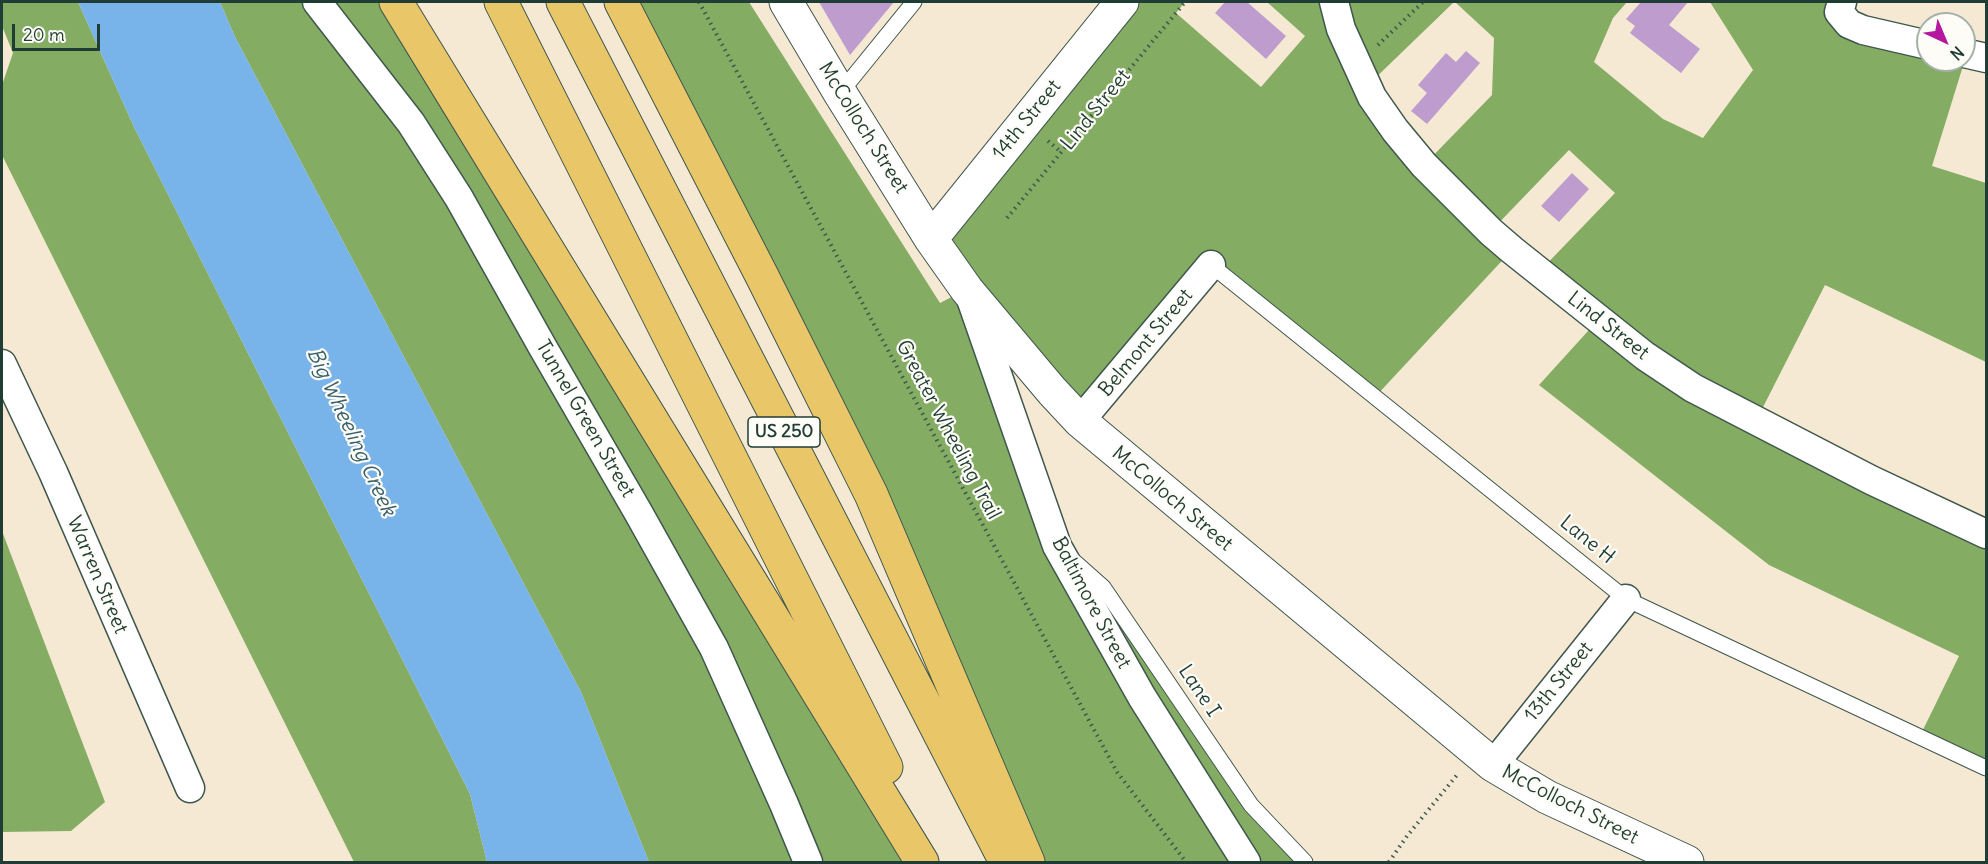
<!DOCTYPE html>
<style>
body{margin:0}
#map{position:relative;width:1988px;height:864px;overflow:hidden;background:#f6e9d4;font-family:Delius,sans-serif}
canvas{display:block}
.frame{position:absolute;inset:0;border:3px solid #1f3d34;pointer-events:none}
.north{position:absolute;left:1916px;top:12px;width:60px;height:60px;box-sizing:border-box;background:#fdfcf7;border:2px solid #a4b0a9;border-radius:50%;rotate:136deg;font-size:16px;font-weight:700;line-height:24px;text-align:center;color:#1f3d34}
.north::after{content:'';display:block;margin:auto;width:21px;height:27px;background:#b5179e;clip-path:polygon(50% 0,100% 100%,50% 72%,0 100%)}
.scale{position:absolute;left:12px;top:24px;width:88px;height:27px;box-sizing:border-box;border:3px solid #1f3d34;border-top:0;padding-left:8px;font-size:18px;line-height:21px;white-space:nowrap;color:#1f3d34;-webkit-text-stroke:4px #fdfcf7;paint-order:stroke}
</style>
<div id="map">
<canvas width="1988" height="864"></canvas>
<div class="frame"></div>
<div class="north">N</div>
<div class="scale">20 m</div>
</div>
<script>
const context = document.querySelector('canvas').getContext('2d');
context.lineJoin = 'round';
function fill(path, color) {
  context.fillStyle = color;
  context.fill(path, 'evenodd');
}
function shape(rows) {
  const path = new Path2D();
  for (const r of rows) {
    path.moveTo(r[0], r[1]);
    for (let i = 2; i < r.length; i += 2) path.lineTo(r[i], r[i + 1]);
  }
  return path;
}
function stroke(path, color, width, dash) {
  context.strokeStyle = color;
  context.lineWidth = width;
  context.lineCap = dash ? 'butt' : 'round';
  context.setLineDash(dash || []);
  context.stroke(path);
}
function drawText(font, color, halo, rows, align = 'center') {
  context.font = font + ' Delius,sans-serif';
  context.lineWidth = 4.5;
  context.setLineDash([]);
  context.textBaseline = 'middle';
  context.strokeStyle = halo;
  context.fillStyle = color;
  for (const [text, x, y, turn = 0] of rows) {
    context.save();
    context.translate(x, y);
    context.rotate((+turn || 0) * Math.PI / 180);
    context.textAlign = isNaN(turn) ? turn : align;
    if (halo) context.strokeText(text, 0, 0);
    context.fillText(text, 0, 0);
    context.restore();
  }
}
fill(shape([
 [2,2,78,2,134,127,470,794,487,862,354,862,2,155,2,85,13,53,2,26],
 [220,2,396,2,922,862,649,862,581,692,235,37],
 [621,2,749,2,940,303,967,289,931,239,1122,2,1185,2,1176,13,1261,87,1305,36,1267,2,1454,2,1367,86,1424,165,1492,95,1494,38,1455,2,1627,2,1613,18,1594,62,1663,119,1703,138,1753,70,1710,2,1842,2,1839,12,1928,45,1928,60,1964,60,1967,53,1932,166,1986,183,1986,362,1825,285,1756,421,1986,534,1986,768,1920,736,1959,656,1769,565,1539,385,1598,320,1539,272,1615,193,1569,150,1491,231,1512,250,1375,397,1211,265,1080,421,1024,360,1001,384,1057,546,1103,587,1251,805,1305,862,1028,862],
 [2,531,105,802,71,831,2,832]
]), '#84ac63');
fill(shape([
 [78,2,220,2,235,37,581,692,649,862,487,862,470,794,134,127]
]), '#78b3e9');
fill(shape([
 [819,2,894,2,850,55],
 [1225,2,1247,2,1286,36,1266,59,1215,13],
 [1641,2,1688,2,1669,25,1700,49,1681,73,1630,33,1635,26,1626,19],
 [1466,51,1480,63,1427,124,1411,111,1427,93,1418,85,1446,53,1456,62],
 [1572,173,1589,189,1559,222,1541,206]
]), '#be9cce');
const service = shape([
 [840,93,914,2],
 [1211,265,1626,599,1986,768],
 [1076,563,1103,587,1251,805,1305,862]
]);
const minor = shape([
 [317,2,411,123,459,198,542,346,638,512,714,648,784,804,808,862],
 [1334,2,1341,29,1372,97,1395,130,1424,165,1491,232,1512,250,1645,356,1693,388,1871,480,1986,534],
 [1842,2,1839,12,1849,24,1863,30,1928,45],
 [1964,53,1986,58],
 [971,299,1057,546,1142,697,1246,862],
 [2,364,53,472,190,788],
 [1080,421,1211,265],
 [1493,765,1626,599]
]);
const tertiary = shape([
 [786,2,840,93,931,239,967,290,1052,391,1080,421,1493,765,1547,797,1687,862],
 [931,239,1122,2]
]);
const motorway = shape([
 [396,2,922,862],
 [501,2,886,767],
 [563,2,1006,862],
 [621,2,762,276,871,494,1028,862]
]);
stroke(service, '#3f574c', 17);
stroke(minor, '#3f574c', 31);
stroke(tertiary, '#3f574c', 35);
stroke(motorway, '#3f574c', 35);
stroke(shape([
 [699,2,1117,772,1186,862],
 [1378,45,1423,2],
 [1048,141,1061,152],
 [1007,218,1185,2],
 [1389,862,1407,836,1457,775]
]), '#3f574c', 4, [1.5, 4.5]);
stroke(service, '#fff', 15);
stroke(minor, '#fff', 28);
stroke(tertiary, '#fff', 33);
stroke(motorway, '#e9c769', 33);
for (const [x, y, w] of [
 [784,432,72]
]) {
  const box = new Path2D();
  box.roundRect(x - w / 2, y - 15, w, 30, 4.5);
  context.fillStyle = '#fdfcf7';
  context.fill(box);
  stroke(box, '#1f3d34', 1.5);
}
drawText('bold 18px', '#1f3d34', null, [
 ["US 250",784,432]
]);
drawText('20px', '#1f3d34', '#fdfcf7', [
 ["Lind Street",1096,110,-51],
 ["14th Street",1027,120,-51],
 ["McColloch Street",863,128,58],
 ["Lind Street",1608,326,38],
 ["Belmont Street",1146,343,-50],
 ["Tunnel Green Street",585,419,60],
 ["Greater Wheeling Trail",948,430,62],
 ["McColloch Street",1172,499,40],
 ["Lane H",1587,540,39],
 ["Warren Street",97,575,67],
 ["Baltimore Street",1091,603,62],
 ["13th Street",1559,682,-51],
 ["Lane I",1199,691,56],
 ["McColloch Street",1570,805,27]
]);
drawText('italic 21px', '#3a606a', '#fdfcf7', [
 ["Big Wheeling Creek",351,432,65]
]);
</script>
